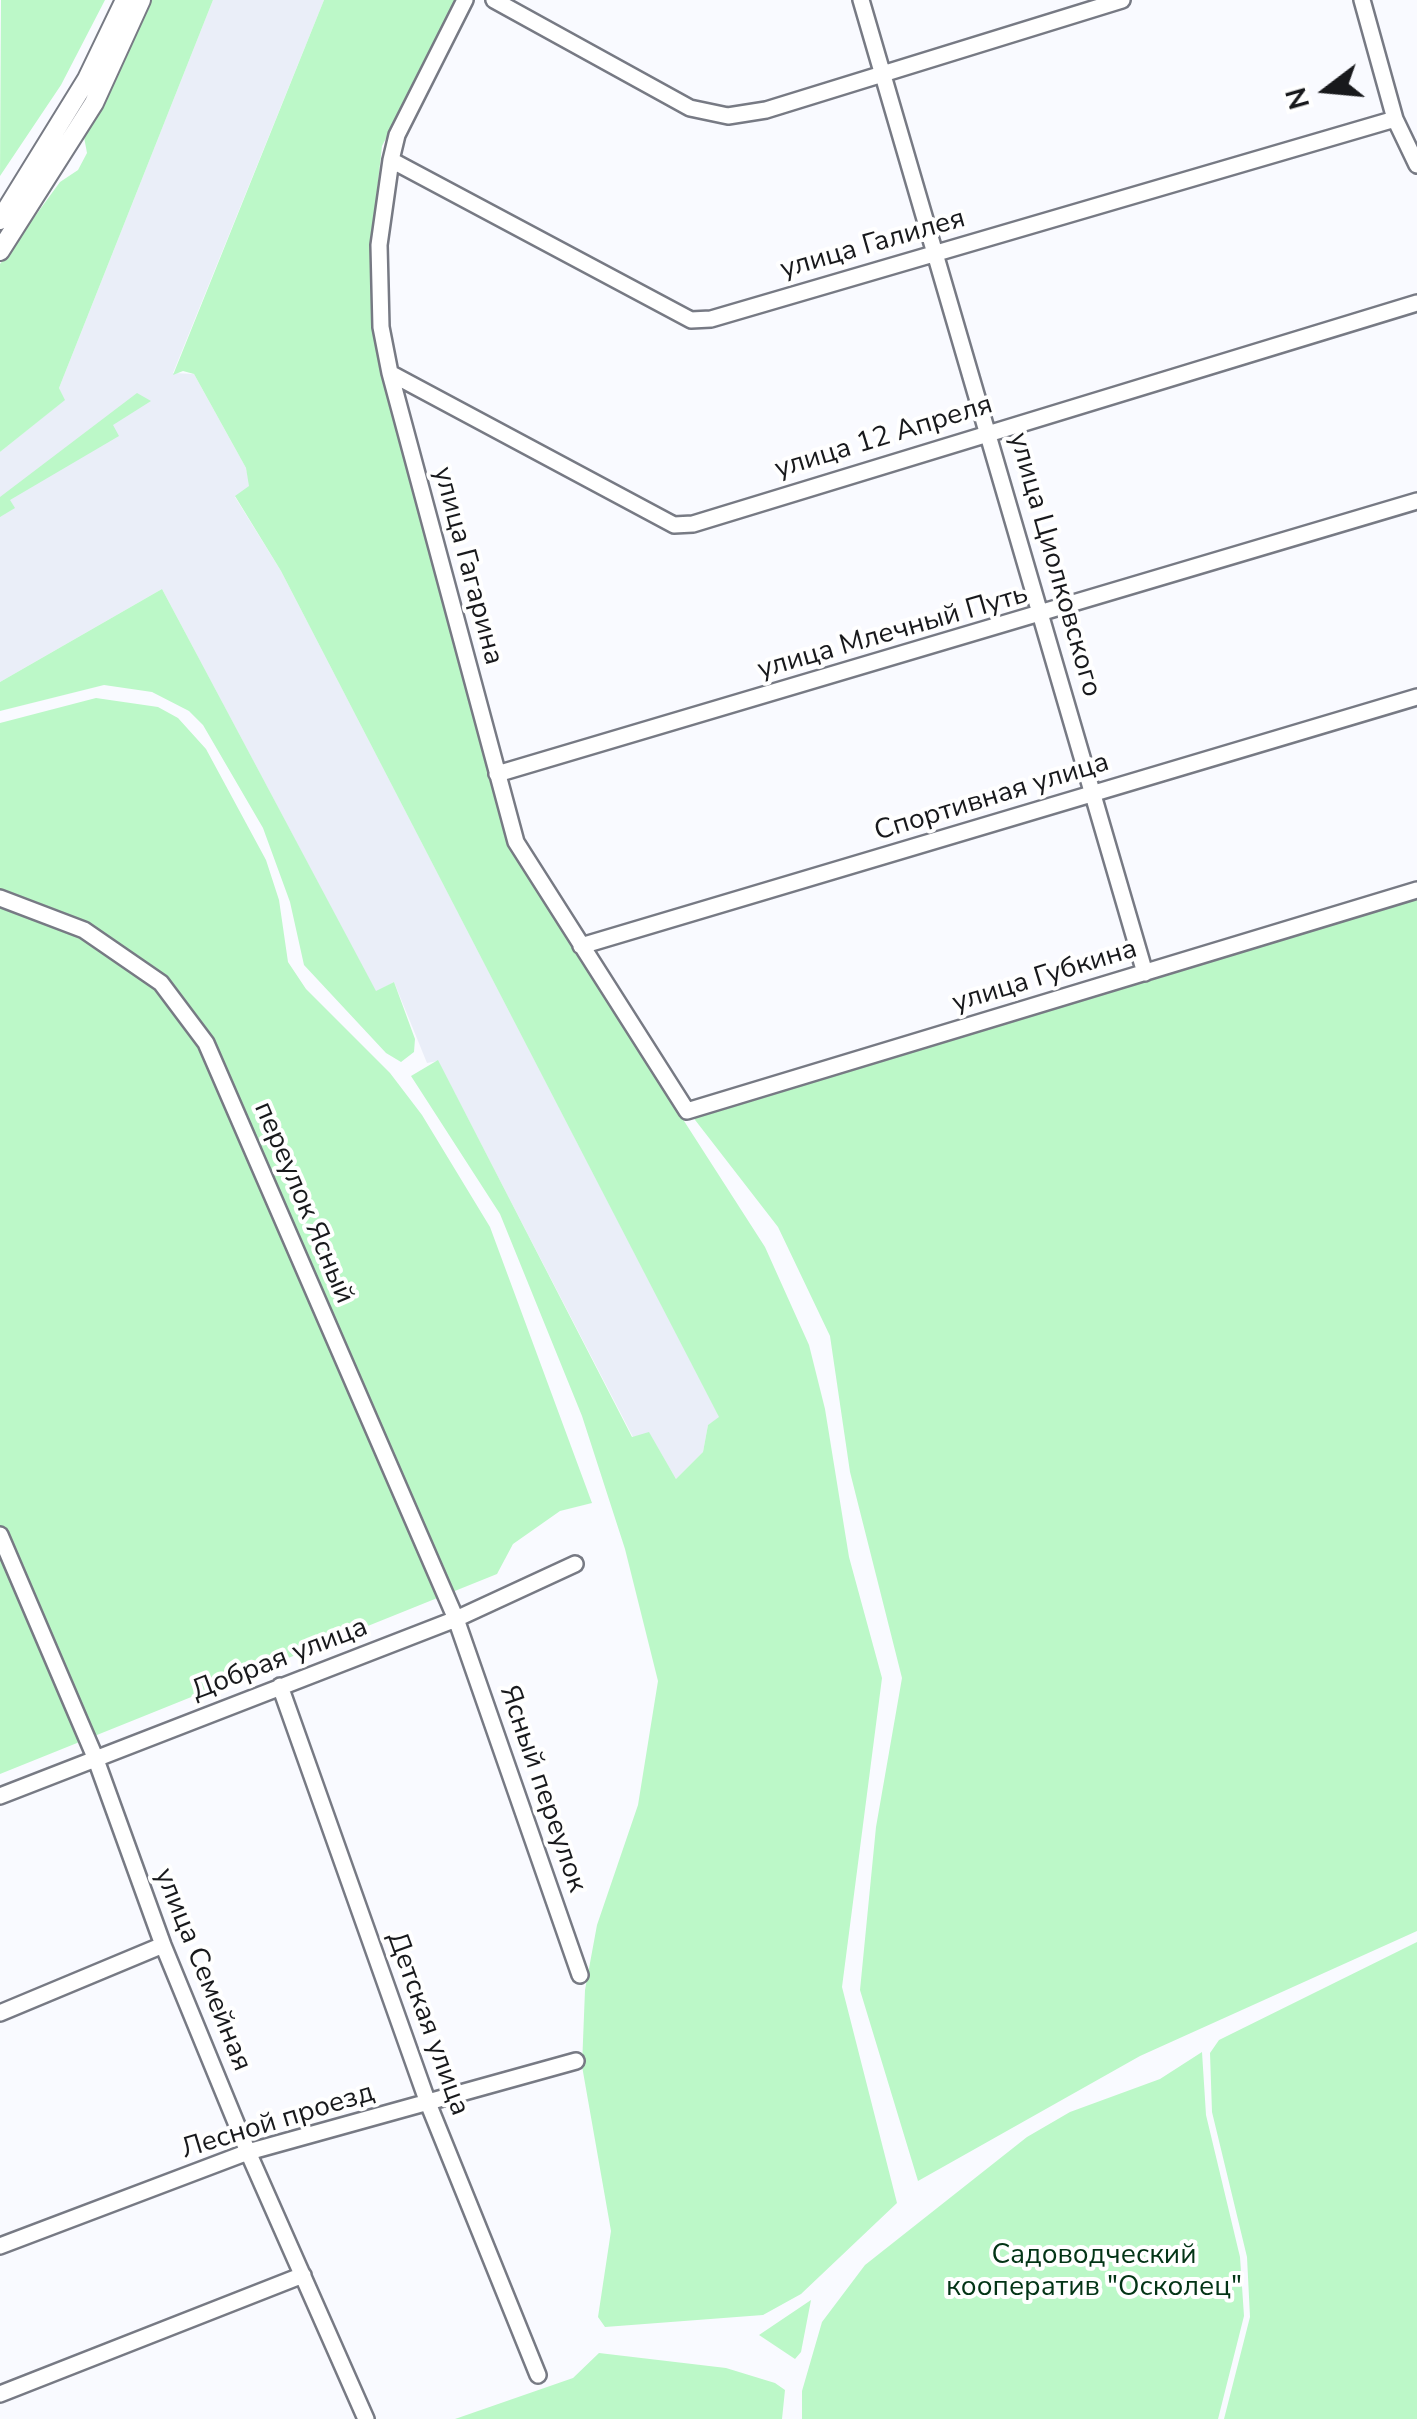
<!DOCTYPE html>
<meta charset="utf-8">
<style>
body{margin:0}
#map{position:relative;width:1417px;height:2419px;overflow:hidden;background:#f9faff;font-family:"Nunito Sans",sans-serif}
canvas{display:block}
.north{position:absolute;left:1277px;top:40px;width:100px;height:100px;-webkit-text-stroke:8px #fff;paint-order:stroke;rotate:254deg;font-size:28px;font-weight:700;line-height:40px;text-align:center;color:#18191c}
.north::after{content:'';display:block;margin:auto;width:35px;height:45px;background:#18191c;clip-path:polygon(50% 0,100% 100%,50% 72%,0 100%)}
</style>
<div id="map">
<canvas width="1417" height="2419"></canvas>
<div class="north">N</div>
</div>
<script>
const context = document.querySelector('canvas').getContext('2d');
context.lineJoin = 'round';
function fill(path, color) {
  context.fillStyle = color;
  context.fill(path, 'evenodd');
}
function shape(rows) {
  const path = new Path2D();
  for (const r of rows) {
    path.moveTo(r[0], r[1]);
    for (let i = 2; i < r.length; i += 2) path.lineTo(r[i], r[i + 1]);
  }
  return path;
}
function stroke(path, color, width, dash) {
  context.strokeStyle = color;
  context.lineWidth = width;
  context.lineCap = dash ? 'butt' : 'round';
  context.setLineDash(dash || []);
  context.stroke(path);
}
function drawText(font, color, halo, rows, align = 'center') {
  context.font = font + ' "Nunito Sans",sans-serif';
  context.lineWidth = 8;
  context.setLineDash([]);
  context.textBaseline = 'middle';
  context.strokeStyle = halo;
  context.fillStyle = color;
  for (const [text, x, y, turn = 0] of rows) {
    context.save();
    context.translate(x, y);
    context.rotate((+turn || 0) * Math.PI / 180);
    context.textAlign = isNaN(turn) ? turn : align;
    if (halo) context.strokeText(text, 0, 0);
    context.fillText(text, 0, 0);
    context.restore();
  }
}
fill(shape([
 [213,0,324,0,173,373,194,374,246,468,250,486,235,497,281,571,720,1418,708,1425,703,1452,676,1479,649,1433,633,1437,438,1061,427,1063,394,982,376,992,162,589,0,682,0,452,64,400,59,388]
]), '#eaeef8');
fill(shape([
 [1,0,105,0,61,85,0,176],
 [151,0,213,0,59,388,65,400,0,452,0,264,60,182,78,170,87,153,84,137],
 [324,0,457,0,382,146,371,245,372,326,384,380,508,847,765,1247,809,1345,825,1409,849,1557,882,1678,842,1987,897,2203,801,2294,763,2315,605,2327,598,2317,611,2231,582,2066,585,1990,597,1925,638,1805,658,1681,625,1549,582,1416,500,1214,411,1076,438,1060,632,1437,649,1432,676,1479,703,1452,708,1425,719,1417,281,571,235,496,249,486,246,468,194,374,183,371,173,375],
 [137,393,151,401,113,425,119,436,10,500,15,508,0,517,0,497],
 [162,589,376,991,394,982,415,1039,414,1052,401,1062,386,1053,304,965,290,902,263,828,203,725,189,711,152,692,104,685,0,711,0,682],
 [96,698,158,707,178,718,206,749,266,860,279,900,288,962,306,989,390,1073,422,1115,490,1227,592,1503,560,1511,513,1544,497,1574,0,1774,0,723],
 [1417,898,1417,1931,1140,2056,918,2181,860,1990,876,1827,902,1678,850,1472,830,1336,778,1227,692,1116],
 [1417,1942,1417,2419,1224,2419,1250,2317,1247,2257,1212,2112,1210,2053,1219,2040],
 [1202,2052,1206,2115,1240,2257,1244,2316,1218,2419,802,2419,802,2391,822,2322,865,2265,1027,2137,1070,2112,1160,2079],
 [811,2300,801,2352,795,2359,759,2335],
 [599,2353,726,2368,775,2383,785,2390,782,2419,455,2419,573,2378]
]), '#bcf8c8');
const minor = shape([
 [465,0,397,135,391,160,379,245,381,327,390,373,516,842,687,1111,1417,890],
 [494,0,690,108,728,116,766,110,1122,0],
 [861,0,1145,973],
 [1362,0,1395,119,1417,165],
 [391,160,691,320,711,319,1395,119],
 [390,373,674,525,693,524,1417,303],
 [497,774,1417,501],
 [0,898,84,930,161,983,206,1043,456,1619,580,1975],
 [581,946,1417,697],
 [0,1535,95,1757,163,1945,248,2152,366,2419],
 [280,1686,428,2103,538,2375],
 [0,1796,456,1619,575,1564],
 [0,2013,163,1945],
 [0,2246,248,2152,576,2061],
 [0,2394,303,2275]
]);
const major = shape([
 [0,220,87,79,125,0],
 [0,251,94,103,141,0]
]);
stroke(minor, '#777a84', 20);
stroke(major, '#777a84', 22);
stroke(minor, '#fff', 15);
stroke(major, '#fff', 18);
drawText('28px', '#18191c', '#fff', [
 ["улица Галилея",873,245,-16],
 ["улица 12 Апреля",884,438,-17],
 ["улица Циолковского",1054,565,74],
 ["улица Гагарина",467,566,75],
 ["улица Млечный Путь",893,633,-16],
 ["Спортивная улица",992,798,-17],
 ["улица Губкина",1045,977,-17],
 ["переулок Ясный",303,1203,67],
 ["Добрая улица",280,1660,-21],
 ["Ясный переулок",542,1789,71],
 ["улица Семейная",202,1970,68],
 ["Детская улица",427,2024,70],
 ["Лесной проезд",278,2122,-17]
]);
drawText('28px', '#033416', '#fff', [
 ["Садоводческий",1094,2256],
 ["кооператив \"Осколец\"",1094,2288]
]);
</script>
